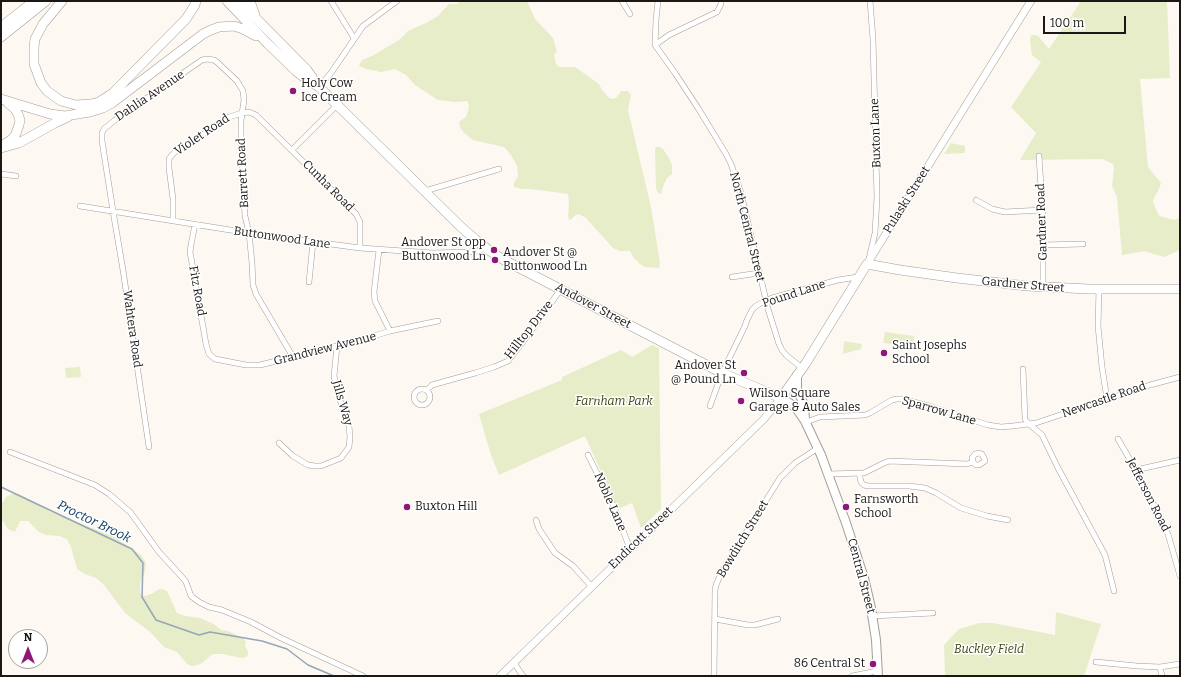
<!DOCTYPE html>
<style>
body{margin:0}
#map{position:relative;width:1181px;height:677px;overflow:hidden;background:#fef8f2;font-family:Bitter,serif}
canvas{display:block}
.frame{position:absolute;inset:0;border:2px solid #1a1715;pointer-events:none}
.north{position:absolute;left:8px;top:629px;width:40px;height:40px;box-sizing:border-box;background:#fff;border:1px solid #a3a2a1;border-radius:50%;rotate:0deg;font-size:11px;font-weight:700;line-height:16px;text-align:center;color:#1a1715}
.north::after{content:'';display:block;margin:auto;width:14px;height:18px;background:#8f1776;clip-path:polygon(50% 0,100% 100%,50% 72%,0 100%)}
.scale{position:absolute;left:1043px;top:16px;width:83px;height:18px;box-sizing:border-box;border:2px solid #1a1715;border-top:0;padding-left:5px;font-size:12px;line-height:14px;white-space:nowrap;color:#1a1715;-webkit-text-stroke:3px #fff;paint-order:stroke}
</style>
<div id="map">
<canvas width="1181" height="677"></canvas>
<div class="frame"></div>
<div class="north">N</div>
<div class="scale">100 m</div>
</div>
<script>
const context = document.querySelector('canvas').getContext('2d');
context.lineJoin = 'round';
function fill(path, color) {
  context.fillStyle = color;
  context.fill(path, 'evenodd');
}
function shape(rows) {
  const path = new Path2D();
  for (const r of rows) {
    if (r.length === 3) {
      path.moveTo(r[0] + r[2], r[1]);
      path.arc(r[0], r[1], r[2], 0, 2 * Math.PI);
      continue;
    }
    path.moveTo(r[0], r[1]);
    for (let i = 2; i < r.length; i += 2) path.lineTo(r[i], r[i + 1]);
  }
  return path;
}
function stroke(path, color, width, dash) {
  context.strokeStyle = color;
  context.lineWidth = width;
  context.lineCap = dash ? 'butt' : 'round';
  context.setLineDash(dash || []);
  context.stroke(path);
}
function drawText(font, color, halo, rows, align = 'center') {
  context.font = font + ' Bitter,serif';
  context.lineWidth = 3;
  context.setLineDash([]);
  context.textBaseline = 'middle';
  context.strokeStyle = halo;
  context.fillStyle = color;
  for (const [text, x, y, turn = 0] of rows) {
    context.save();
    context.translate(x, y);
    context.rotate((+turn || 0) * Math.PI / 180);
    context.textAlign = isNaN(turn) ? turn : align;
    if (halo) context.strokeText(text, 0, 0);
    context.fillText(text, 0, 0);
    context.restore();
  }
}
fill(shape([
 [461,1,527,1,535,19,553,38,557,51,554,55,556,64,559,67,575,67,599,84,602,90,609,98,614,99,618,96,621,91,628,91,631,95,628,110,651,207,660,263,659,268,645,267,640,264,633,257,630,251,620,251,613,248,585,217,578,214,574,216,572,219,569,220,568,216,569,203,568,194,531,189,522,189,514,187,514,183,518,176,517,166,511,155,504,147,473,140,463,132,460,127,459,122,466,117,468,111,469,106,467,101,455,102,438,100,415,85,406,75,395,69,381,72,366,69,359,66,362,60,372,56,399,40,408,31,428,22,438,16,449,4,457,4],
 [1081,1,1167,1,1170,78,1140,79,1148,167,1161,183,1159,189,1154,198,1153,202,1159,216,1174,220,1180,218,1180,250,1164,257,1147,252,1145,251,1122,255,1117,197,1112,186,1114,168,1113,164,1102,159,1020,160,1036,133,1011,107,1041,62,1032,55,1030,40,1031,35,1033,35,1038,36,1049,49],
 [951,143,965,146,965,153,944,154],
 [656,147,659,147,663,149,669,158,672,165,672,174,667,178,664,184,661,194,658,193,656,188,655,150],
 [885,332,914,336,913,346,883,343],
 [844,341,862,344,861,349,843,354],
 [652,345,659,348,661,509,641,528,632,503,618,509,585,436,499,475,491,455,479,414,562,380,562,377,621,350,632,357],
 [80,367,81,377,66,378,65,368],
 [12,494,19,494,53,513,113,536,141,555,146,563,145,571,140,584,140,593,145,596,153,593,159,589,162,589,167,591,177,613,185,616,200,618,214,624,221,630,228,631,243,638,246,642,245,645,248,652,248,655,246,657,241,658,223,654,214,654,211,655,202,663,197,665,192,666,187,664,177,652,164,647,150,632,125,613,104,585,96,578,85,574,77,569,71,547,67,539,59,536,46,535,39,532,28,521,20,521,15,532,8,529,4,522,1,520,1,506,6,497],
 [1056,612,1101,624,1084,676,946,676,945,673,944,645,959,629,979,623,993,623,1055,635]
]), '#e7edc9');
stroke(shape([
 [1,487,132,549,143,563,142,597,156,620,199,635,210,632,262,641,287,649,308,665,334,676]
]), '#94a6b7', 1.5);
const street = shape([
 [331,1,354,38],
 [622,1,630,14],
 [658,1,656,20,655,45,675,73,698,108,726,154,731,164,741,193,768,309,779,344,782,350,786,355,802,368],
 [655,45,669,35,717,12,721,4,721,1],
 [319,87,331,73,363,26,397,1],
 [292,150,337,105],
 [1039,156,1043,219,1043,287],
 [1,174,16,176],
 [425,191,499,169],
 [976,200,992,209,1005,212,1042,210],
 [80,206,249,233,360,248,433,253,469,252,478,251,485,248],
 [173,221,173,199,169,168,169,159,172,155,176,151,199,137,229,117,242,113,249,112,256,115,260,119,356,214,360,222,360,248],
 [195,224,191,245,190,252,206,344,209,354,215,359,246,365,260,365,361,340,390,331,438,321],
 [1043,245,1083,244],
 [379,250,374,292,375,301,390,331],
 [869,259,875,233,877,197,873,39,870,1],
 [732,277,759,273],
 [309,282,313,242],
 [1099,289,1098,326,1102,367,1107,399],
 [1023,369,1025,419,1028,423,1042,435,1058,468,1105,555,1114,591],
 [422,397,8],
 [427,390,432,385,475,373,494,367,508,361,528,335,561,289],
 [710,406,722,373,745,326,747,320,752,310,756,306,766,300,772,298,838,280,858,277],
 [806,422,820,417,865,415,870,413,892,400,897,399,902,399,929,406,988,425,1001,427,1013,426,1036,423,1150,385,1180,377],
 [1118,439,1140,477,1168,534,1180,576],
 [279,443,293,456,308,465,315,466,321,466,341,458,349,447,350,437,349,426,340,400,334,376,337,346],
 [149,447,123,270,113,211,102,141,102,133,104,129,115,120,202,60,207,59,214,60,218,63,237,81,243,91,244,100,241,121,241,137,245,216,249,233,252,263,253,285,256,294,293,357],
 [10,452,95,485,109,494,130,512,136,520,159,552,182,577,186,582,191,596,199,602,209,607,222,610,251,622,281,638,363,676],
 [588,455,615,509,630,549],
 [1136,470,1180,460],
 [859,473,861,482,864,485,868,486,909,486,925,488,936,493,961,508,987,516,1008,520],
 [828,474,864,473,882,464,889,461,967,464,973,462,976,465,979,465,985,461,984,458,982,454,979,453,975,454,972,458,973,462],
 [536,520,539,529,555,553,573,566,592,587],
 [872,616,933,613],
 [715,619,748,625,755,625,778,619],
 [1096,662,1137,666,1160,667],
 [514,663,523,676],
 [714,676,715,590,716,585,722,571,780,478,795,463,818,448],
 [852,676,877,671],
 [1162,676,1160,667,1180,664]
]);
const secondary = shape([
 [867,264,1031,1],
 [500,676,764,419,781,398]
]);
const primary = shape([
 [797,375,797,389,804,405,805,420],
 [781,398,788,402,796,408,805,421,821,455,846,523,864,578,871,608,876,640,878,676]
]);
const highway = shape([
 [62,1,43,24,35,39,34,47,34,64,41,83,47,91,61,101,76,105,91,104,99,102,113,93,186,19,195,5,196,1],
 [227,1,268,44,296,71,306,79,319,87,461,227,476,240,490,251,504,260,693,358,722,373,781,398,806,363,867,264,900,270,957,278,1027,286,1089,289,1180,289],
 [239,1,307,70,317,84],
 [250,1,255,15],
 [1,27,34,1],
 [1,37,46,1],
 [1,99,50,114,65,116,90,112,103,108,112,103,203,34,211,30,219,27,234,26,243,29,256,36],
 [3,145,11,140,15,136,19,125,20,120,18,114,15,109,8,103],
 [1,148,19,143,55,123,68,117]
]);
stroke(street, '#a49d96', 6);
stroke(secondary, '#a49d96', 8);
stroke(primary, '#a49d96', 10);
stroke(highway, '#a49d96', 10);
stroke(street, '#fff', 5);
stroke(secondary, '#fff', 7);
stroke(primary, '#fff', 8);
stroke(highway, '#fff', 9);
for (const [x, y, r, color] of [
 [293,91,4,"#8f1776"],
 [494,250,4,"#8f1776"],
 [495,260,4,"#8f1776"],
 [884,353,4,"#8f1776"],
 [744,373,4,"#8f1776"],
 [741,401,4,"#8f1776"],
 [407,507,4,"#8f1776"],
 [846,507,4,"#8f1776"],
 [873,664,4,"#8f1776"]
]) {
  const dot = new Path2D();
  dot.arc(x, y, r, 0, 2 * Math.PI);
  context.fillStyle = color;
  context.fill(dot);
  stroke(dot, '#fff', 1.5);
}
drawText('12px', '#1a1715', '#fff', [
 ["Holy Cow",301,84],
 ["Ice Cream",301,98],
 ["Andover St opp",486,243,"right"],
 ["Buttonwood Ln",486,257,"right"],
 ["Andover St @",503,253],
 ["Buttonwood Ln",503,267],
 ["Saint Josephs",892,346],
 ["School",892,360],
 ["Andover St",736,366,"right"],
 ["@ Pound Ln",736,380,"right"],
 ["Wilson Square",749,394],
 ["Garage & Auto Sales",749,408],
 ["Farnsworth",854,500],
 ["School",854,514],
 ["Buxton Hill",415,507],
 ["86 Central St",865,664,"right"]
], 'left');
drawText('12px', '#1a1715', '#fff', [
 ["Dahlia Avenue",150,96,-34],
 ["Buxton Lane",876,133,-92],
 ["Violet Road",202,135,-34],
 ["Barrett Road",243,173,-93],
 ["Cunha Road",328,186,45],
 ["Pulaski Street",907,200,-58],
 ["Gardner Road",1042,222,-92],
 ["North Central Street",747,227,76],
 ["Buttonwood Lane",282,238,8],
 ["Gardner Street",1023,285,5],
 ["Fitz Road",197,291,80],
 ["Pound Lane",794,294,-18],
 ["Andover Street",593,306,28],
 ["Wahtera Road",132,329,82],
 ["Hilltop Drive",529,330,-52],
 ["Grandview Avenue",325,349,-14],
 ["Newcastle Road",1104,400,-19],
 ["Jills Way",342,403,74],
 ["Sparrow Lane",939,411,16],
 ["Jefferson Road",1148,495,63],
 ["Noble Lane",610,502,66],
 ["Endicott Street",641,538,-44],
 ["Bowditch Street",743,539,-59],
 ["Central Street",861,576,75]
]);
drawText('italic 12px', '#3f4413', '#fff', [
 ["Farnham Park",614,402],
 ["Buckley Field",989,650]
]);
drawText('italic 13px', '#12406a', '#fff', [
 ["Proctor Brook",94,522,26]
]);
</script>
